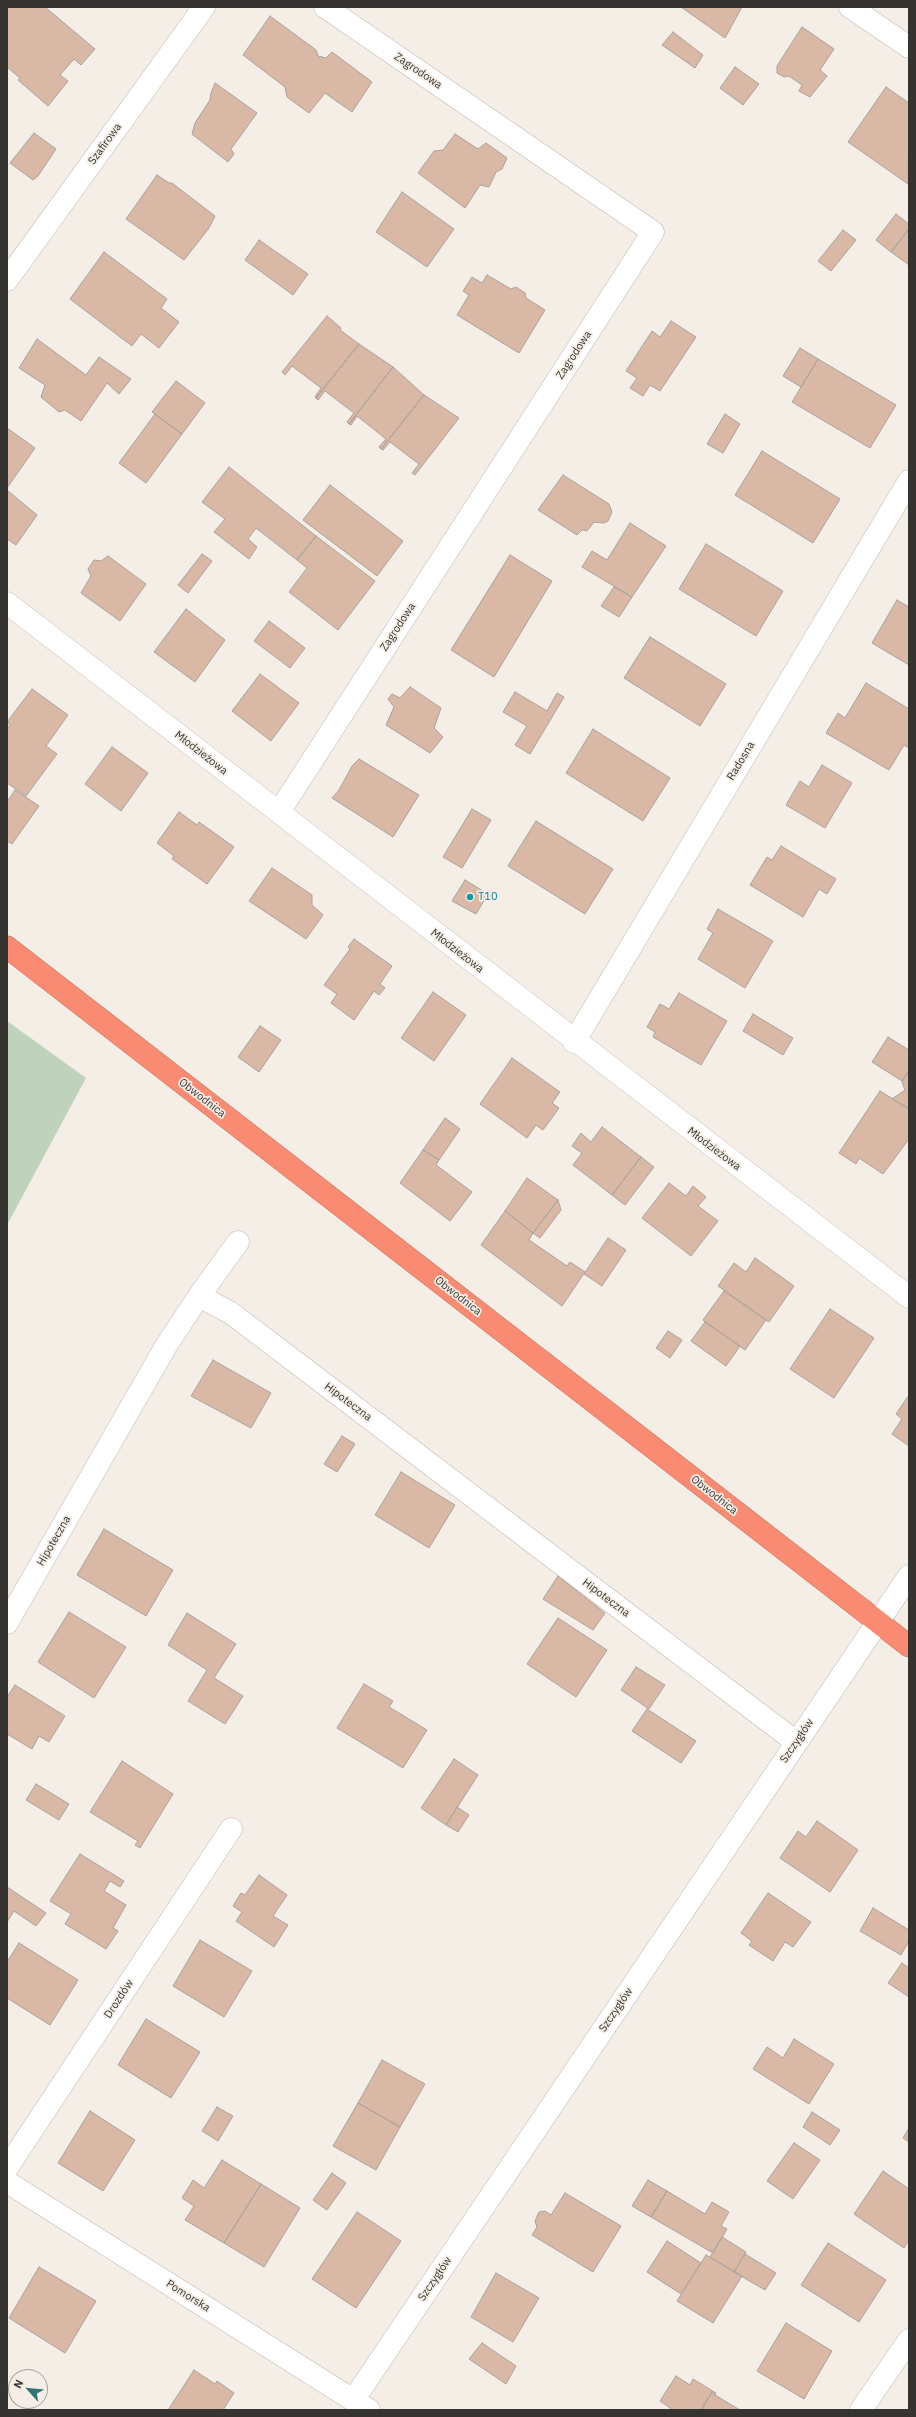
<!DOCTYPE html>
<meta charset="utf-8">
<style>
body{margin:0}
#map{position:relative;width:916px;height:2417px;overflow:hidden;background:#f4eee6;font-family:"IBM Plex Sans",sans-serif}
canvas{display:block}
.frame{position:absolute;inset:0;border:8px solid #363431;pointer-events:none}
.north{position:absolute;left:8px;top:2369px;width:40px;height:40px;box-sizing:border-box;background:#f4eee6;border:1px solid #a8a49e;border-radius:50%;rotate:297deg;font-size:11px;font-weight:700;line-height:16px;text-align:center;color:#363431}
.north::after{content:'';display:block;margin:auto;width:14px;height:18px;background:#2d7674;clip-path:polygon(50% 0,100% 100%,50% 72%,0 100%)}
</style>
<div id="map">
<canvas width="916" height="2417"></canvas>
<div class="frame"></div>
<div class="north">N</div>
</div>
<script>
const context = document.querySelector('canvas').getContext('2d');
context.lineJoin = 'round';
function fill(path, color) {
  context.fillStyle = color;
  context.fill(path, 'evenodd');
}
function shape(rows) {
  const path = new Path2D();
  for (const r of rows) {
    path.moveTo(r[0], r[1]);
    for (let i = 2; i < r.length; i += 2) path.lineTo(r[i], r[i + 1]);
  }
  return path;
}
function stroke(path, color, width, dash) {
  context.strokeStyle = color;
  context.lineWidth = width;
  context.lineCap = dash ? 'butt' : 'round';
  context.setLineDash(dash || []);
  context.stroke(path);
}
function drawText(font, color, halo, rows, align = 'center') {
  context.font = font + ' "IBM Plex Sans",sans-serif';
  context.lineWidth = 3.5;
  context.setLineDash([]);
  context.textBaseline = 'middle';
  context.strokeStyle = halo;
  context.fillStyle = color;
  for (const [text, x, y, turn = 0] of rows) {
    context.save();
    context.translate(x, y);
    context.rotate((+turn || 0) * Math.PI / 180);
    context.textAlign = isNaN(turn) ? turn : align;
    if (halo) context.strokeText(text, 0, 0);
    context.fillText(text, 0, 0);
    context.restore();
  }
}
fill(shape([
 [7,1021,86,1078,7,1225]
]), '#bfd2bb');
const building = shape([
 [7,7,45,7,95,49,81,65,74,59,60,75,68,81,48,106,18,80,20,78,7,67,7,7],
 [681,7,742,7,725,38,681,7],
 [270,16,316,50,318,56,326,58,332,52,372,82,352,112,325,93,309,113,287,97,285,87,243,55,270,16],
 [802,27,834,49,820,70,827,76,810,97,799,91,802,85,789,76,784,77,777,73,777,66,802,27],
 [673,32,703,55,695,68,662,45,673,32],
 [735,67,759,84,743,105,720,88,735,67],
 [215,83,257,113,231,149,234,154,228,162,192,134,195,123,210,100,211,93,215,83],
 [886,87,909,103,908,184,848,142,886,87],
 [34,133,56,149,38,176,33,180,10,163,34,133],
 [455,134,478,149,486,143,507,158,502,169,496,172,489,187,480,185,465,208,418,173,434,151,443,150,455,134],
 [157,175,169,183,172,183,215,216,209,228,184,260,126,219,157,175],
 [402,192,454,229,427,267,376,232,402,192],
 [896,214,909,224,909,229,891,252,876,240,896,214],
 [909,229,909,265,891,252,909,229],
 [843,230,856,240,831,271,818,261,843,230],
 [259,240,308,274,293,295,245,260,259,240],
 [104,252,167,299,161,308,179,322,159,348,141,334,132,346,70,299,104,252],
 [487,275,511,289,516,287,525,293,526,298,545,310,519,353,457,315,469,295,463,291,472,277,482,283,487,275],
 [327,316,341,328,340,330,359,344,316,398,315,397,321,388,292,366,285,375,282,372,327,316],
 [671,321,696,337,660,391,650,385,643,396,630,388,637,378,626,371,652,331,660,337,671,321],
 [37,339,86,375,99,357,131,379,119,394,107,383,81,421,65,410,59,412,41,397,45,385,19,368,37,339],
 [359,344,393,367,349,424,347,422,354,413,325,391,318,400,316,398,359,344],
 [800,348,818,359,801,387,783,376,800,348],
 [818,359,896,405,870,448,792,402,818,359],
 [393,367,424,395,381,449,379,447,386,439,357,416,351,425,349,424,393,367],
 [176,381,205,403,182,434,152,412,176,381],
 [424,395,459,418,415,475,412,473,419,464,390,442,383,450,381,449,424,395],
 [155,414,182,434,146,483,119,463,155,414],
 [725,414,740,424,723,453,707,444,725,414],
 [7,428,35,448,7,488,7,428],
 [762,451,840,499,813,543,735,495,762,451],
 [229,467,316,536,297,560,256,528,248,539,257,547,249,559,214,532,225,519,202,502,229,467],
 [563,475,609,504,612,512,608,521,604,523,594,522,587,531,582,530,577,535,538,510,563,475],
 [330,485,403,541,377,576,303,520,330,485],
 [7,490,37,515,16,545,7,539,7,490],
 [630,523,666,546,632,597,582,567,592,551,607,560,630,523],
 [316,536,375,581,338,630,289,592,307,568,297,560,316,536],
 [706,544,783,591,756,636,679,589,706,544],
 [202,554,212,561,188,593,178,585,202,554],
 [510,555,552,581,494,677,451,650,510,555],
 [108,556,146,584,120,621,81,593,91,576,88,569,94,560,101,561,108,556],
 [614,587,632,597,619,617,601,606,614,587],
 [897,600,909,607,909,665,872,643,897,600],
 [186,609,225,640,195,682,154,652,186,609],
 [269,621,305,648,290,668,254,641,269,621],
 [650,637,726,684,700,726,624,678,650,637],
 [260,674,299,703,271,741,232,711,260,674],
 [866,683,909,709,909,748,904,745,889,770,826,733,838,713,845,718,866,683],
 [410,687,441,708,434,728,443,737,430,753,386,725,394,707,388,699,392,694,400,698,410,687],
 [32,689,68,715,46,746,57,754,26,796,7,783,7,729,10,725,7,722,32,689],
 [515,692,547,711,557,693,564,697,530,754,515,745,527,726,503,712,515,692],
 [593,729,670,778,643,821,566,773,593,729],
 [112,747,148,773,121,811,85,784,112,747],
 [359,759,419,795,393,837,332,798,339,790,352,766,359,759],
 [822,765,852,783,825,828,786,805,800,781,809,787,822,765],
 [15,790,39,806,12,844,7,841,7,802,15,790],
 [472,809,491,820,462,868,443,857,472,809],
 [179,812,197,825,199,822,234,847,207,884,172,859,174,856,157,843,179,812],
 [536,821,613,869,585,914,508,866,536,821],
 [781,846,836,879,827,894,819,889,803,917,750,885,767,857,772,860,781,846],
 [272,868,312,895,312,905,323,915,306,939,249,901,272,868],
 [465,880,488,894,476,914,452,901,465,880],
 [718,909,773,941,745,988,698,959,713,933,707,929,718,909],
 [354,939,392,966,380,984,385,988,379,995,374,991,354,1020,331,1003,337,994,324,985,350,949,348,947,354,939],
 [433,992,466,1015,434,1061,401,1038,433,992],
 [679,993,727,1021,701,1065,653,1037,655,1032,647,1027,660,1004,669,1009,679,993],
 [753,1014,793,1038,783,1055,743,1031,753,1014],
 [260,1026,281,1040,259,1072,238,1057,260,1026],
 [888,1037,909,1050,909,1070,902,1081,872,1062,888,1037],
 [512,1058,560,1092,552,1103,559,1108,543,1130,536,1125,527,1138,480,1104,512,1058],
 [909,1070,909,1109,892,1099,905,1090,902,1082,909,1070],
 [880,1091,909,1109,909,1139,883,1174,859,1158,856,1164,839,1153,880,1091],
 [445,1118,460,1129,439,1160,423,1150,445,1118],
 [602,1127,641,1157,612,1195,573,1165,582,1153,572,1146,581,1133,591,1142,602,1127],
 [423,1150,439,1160,436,1165,472,1192,450,1221,400,1183,423,1150],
 [641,1157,654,1167,625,1205,612,1195,641,1157],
 [527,1178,558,1200,533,1233,505,1211,527,1178],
 [669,1183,686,1196,693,1186,706,1197,698,1206,718,1221,691,1256,642,1218,669,1183],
 [558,1200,561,1210,540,1238,533,1233,558,1200],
 [505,1211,533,1233,529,1240,567,1266,570,1262,585,1272,562,1306,481,1245,505,1211],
 [608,1238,626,1250,602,1286,584,1274,608,1238],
 [755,1258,794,1286,769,1322,718,1286,734,1263,746,1272,755,1258],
 [724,1291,766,1320,745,1350,703,1320,724,1291],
 [830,1309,874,1338,834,1398,790,1369,830,1309],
 [705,1322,740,1346,726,1366,691,1341,705,1322],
 [668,1331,682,1340,670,1358,656,1348,668,1331],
 [213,1360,271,1393,251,1428,191,1396,213,1360],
 [909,1395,909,1446,892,1434,902,1419,896,1414,909,1395],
 [342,1436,355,1444,337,1472,324,1464,342,1436],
 [401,1472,455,1505,429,1548,375,1515,401,1472],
 [104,1529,173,1570,146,1616,77,1575,104,1529],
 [558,1576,605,1613,593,1630,543,1599,558,1576],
 [69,1612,126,1647,94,1698,38,1662,69,1612],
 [187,1613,236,1644,214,1678,243,1696,225,1724,188,1701,207,1670,168,1645,187,1613],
 [558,1618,607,1650,576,1697,527,1664,558,1618],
 [636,1667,665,1685,649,1709,621,1690,636,1667],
 [364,1684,393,1701,389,1707,427,1730,403,1768,337,1728,364,1684],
 [15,1685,65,1716,49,1742,39,1736,32,1749,7,1734,7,1697,15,1685],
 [647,1709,696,1741,681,1763,632,1731,647,1709],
 [454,1759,478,1775,446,1825,421,1808,454,1759],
 [122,1761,173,1794,140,1848,135,1845,138,1841,90,1812,122,1761],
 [36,1784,69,1804,59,1820,26,1800,36,1784],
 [457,1807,469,1815,458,1832,446,1825,457,1807],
 [817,1821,858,1850,830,1892,780,1858,798,1831,806,1837,817,1821],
 [80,1854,124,1881,120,1887,110,1881,104,1891,126,1905,113,1928,118,1931,106,1949,65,1924,71,1914,50,1901,80,1854],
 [259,1875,287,1895,273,1916,288,1925,274,1947,236,1921,242,1912,233,1906,241,1893,245,1895,259,1875],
 [7,1887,46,1913,36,1926,14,1911,7,1922,7,1887],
 [768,1893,811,1922,793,1947,785,1942,773,1961,749,1945,752,1941,741,1933,768,1893],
 [873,1908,909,1930,909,1941,901,1955,860,1931,873,1908],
 [200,1940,252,1971,224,2017,173,1986,200,1940],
 [19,1943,78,1980,50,2025,7,1998,7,1962,19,1943],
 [902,1963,909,1968,909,1997,888,1983,902,1963],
 [146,2019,200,2052,171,2098,118,2065,146,2019],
 [794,2039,834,2064,809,2104,753,2069,767,2047,783,2058,794,2039],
 [382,2060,425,2084,400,2127,358,2103,382,2060],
 [358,2103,400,2127,376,2170,333,2146,358,2103],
 [217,2107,233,2116,218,2141,202,2131,217,2107],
 [90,2111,135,2140,103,2191,58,2163,90,2111],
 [812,2112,840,2130,830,2145,803,2127,812,2112],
 [909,2128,909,2142,903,2138,909,2128],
 [794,2143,820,2160,793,2199,767,2181,794,2143],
 [222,2160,261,2184,224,2243,185,2220,194,2206,182,2198,193,2180,204,2188,222,2160],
 [883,2171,909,2189,909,2240,904,2248,854,2214,883,2171],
 [332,2173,346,2183,327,2210,313,2200,332,2173],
 [648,2180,667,2191,651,2217,632,2206,648,2180],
 [261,2184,300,2208,264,2267,224,2243,261,2184],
 [667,2191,705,2214,712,2202,729,2212,721,2226,727,2229,713,2253,651,2217,667,2191],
 [565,2193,621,2226,593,2272,532,2235,537,2227,535,2221,539,2212,545,2211,551,2215,565,2193],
 [357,2212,401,2241,356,2308,312,2279,357,2212],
 [722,2237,746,2252,734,2272,710,2257,722,2237],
 [667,2241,701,2263,681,2294,647,2272,667,2241],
 [828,2243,886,2280,859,2322,801,2285,828,2243],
 [745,2254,776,2273,765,2290,734,2272,745,2254],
 [706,2255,742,2276,713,2323,677,2301,706,2255],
 [39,2267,96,2301,65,2353,9,2318,39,2267],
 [496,2273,539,2298,513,2342,471,2317,496,2273],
 [786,2323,832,2351,804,2399,757,2371,786,2323],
 [482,2343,516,2366,506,2384,469,2359,482,2343],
 [194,2370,215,2384,217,2381,234,2393,223,2410,168,2410,194,2370],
 [676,2376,690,2385,693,2379,716,2393,715,2395,712,2392,701,2410,673,2410,660,2401,676,2376],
 [712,2392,715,2395,740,2410,701,2410,712,2392]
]);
fill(building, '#d9b9a6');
stroke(building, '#aaa19d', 1);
const minor = shape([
 [850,7,909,47],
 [7,280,204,7],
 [7,603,909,1297],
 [279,812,653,232,325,7],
 [574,1042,909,481],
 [199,1296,238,1242],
 [7,1623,166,1346,199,1296,231,1313,796,1742],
 [7,2168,231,1829],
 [7,2182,369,2410],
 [354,2399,909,1576],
 [861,2410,909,2340]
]);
const highway = shape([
 [7,947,909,1646]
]);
stroke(minor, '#bfbab2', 23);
stroke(highway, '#b46d5b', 23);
stroke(minor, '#fff', 22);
stroke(highway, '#f88b72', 22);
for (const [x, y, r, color] of [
 [470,897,4,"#0f9aa8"]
]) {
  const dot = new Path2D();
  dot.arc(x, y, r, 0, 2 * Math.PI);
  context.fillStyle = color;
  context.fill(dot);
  stroke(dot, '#f4eee6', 1.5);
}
drawText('11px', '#363431', '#f4eee6', [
 ["Zagrodowa",418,71,34],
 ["Szafirowa",105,144,-54],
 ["Zagrodowa",574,355,-57],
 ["Zagrodowa",398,627,-57],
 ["Młodzieżowa",201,753,38],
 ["Radosna",741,761,-59],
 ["Młodzieżowa",457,951,38],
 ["Obwodnica",202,1098,38],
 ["Młodzieżowa",714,1149,37],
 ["Obwodnica",458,1296,38],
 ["Hipoteczna",348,1402,37],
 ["Obwodnica",714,1495,38],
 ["Hipoteczna",54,1541,-60],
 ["Hipoteczna",606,1598,37],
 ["Szczygłów",797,1741,-56],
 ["Drozdów",119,1999,-57],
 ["Szczygłów",616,2010,-56],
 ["Szczygłów",435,2279,-56],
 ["Pomorska",188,2296,32]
]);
drawText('11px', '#0d838f', '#f4eee6', [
 ["T10",478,897]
], 'left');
</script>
